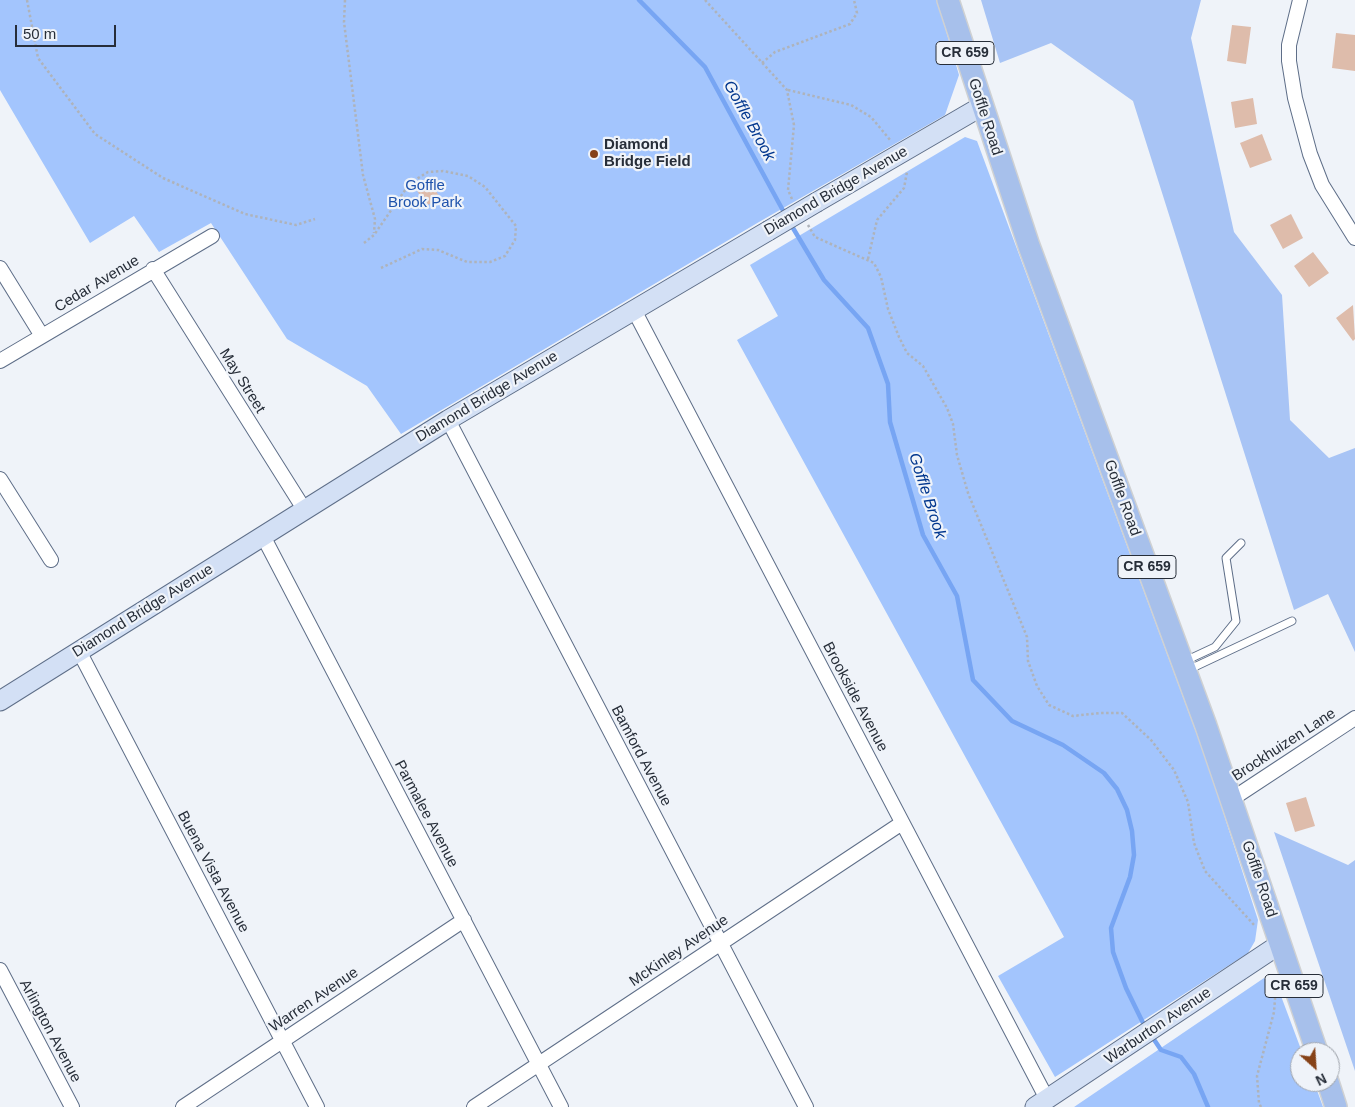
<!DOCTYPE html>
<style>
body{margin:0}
#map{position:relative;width:1355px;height:1107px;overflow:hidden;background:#eff3f9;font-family:Arial,sans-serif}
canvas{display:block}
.north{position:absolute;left:1290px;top:1042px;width:50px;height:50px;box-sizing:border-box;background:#eff3f9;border:1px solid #9fa4ac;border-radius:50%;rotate:154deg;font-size:14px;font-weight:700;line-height:20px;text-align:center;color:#272e39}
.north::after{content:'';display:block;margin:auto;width:18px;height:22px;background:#864218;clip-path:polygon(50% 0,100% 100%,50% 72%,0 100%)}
.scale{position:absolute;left:15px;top:25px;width:101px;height:22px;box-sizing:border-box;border:2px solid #272e39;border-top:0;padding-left:6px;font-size:15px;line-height:18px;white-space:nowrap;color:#272e39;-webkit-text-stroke:4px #eff3f9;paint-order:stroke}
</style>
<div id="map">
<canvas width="1355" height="1107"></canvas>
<div class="north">N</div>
<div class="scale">50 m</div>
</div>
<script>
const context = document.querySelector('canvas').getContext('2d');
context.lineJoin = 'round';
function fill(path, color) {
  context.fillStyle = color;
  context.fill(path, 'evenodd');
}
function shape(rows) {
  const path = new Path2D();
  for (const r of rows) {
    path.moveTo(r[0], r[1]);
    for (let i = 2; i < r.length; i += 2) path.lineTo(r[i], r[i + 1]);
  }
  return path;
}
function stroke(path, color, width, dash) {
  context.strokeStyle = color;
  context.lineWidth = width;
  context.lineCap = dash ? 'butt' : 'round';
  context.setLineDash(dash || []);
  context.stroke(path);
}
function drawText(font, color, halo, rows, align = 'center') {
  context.font = font + ' Arial,sans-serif';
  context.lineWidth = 4.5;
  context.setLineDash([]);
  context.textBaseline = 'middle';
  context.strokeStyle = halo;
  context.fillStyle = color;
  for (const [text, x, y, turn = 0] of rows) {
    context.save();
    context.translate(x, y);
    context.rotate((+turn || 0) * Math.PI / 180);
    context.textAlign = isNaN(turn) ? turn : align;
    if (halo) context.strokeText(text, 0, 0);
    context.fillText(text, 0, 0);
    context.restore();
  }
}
fill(shape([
 [0,0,937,0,959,75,945,115,759,222,401,434,367,386,287,339,211,223,159,252,134,216,90,243,0,90],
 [965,137,977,141,1206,759,1258,920,1255,941,1248,953,1055,1077,998,976,1064,937,737,340,778,316,750,265],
 [1264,978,1281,996,1302,1052,1300,1052,1300,1082,1314,1082,1323,1107,1074,1107]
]), '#a3c5fd');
fill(shape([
 [981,0,1201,0,1191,38,1234,232,1282,295,1290,420,1329,458,1355,448,1355,652,1328,594,1294,610,1133,101,1051,43,1000,63],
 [1274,832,1348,865,1355,860,1355,1071]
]), '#a8c4f5');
stroke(shape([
 [639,0,705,67,786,216],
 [790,223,824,280,868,328,888,384,890,422,923,535,957,596,973,680,1012,721,1063,745,1104,773,1117,789,1127,810,1132,831,1134,855,1130,877,1111,928,1113,952,1126,988,1145,1027],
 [1151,1035,1161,1050,1181,1057,1194,1074,1208,1107]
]), '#77a5f3', 4.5);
fill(shape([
 [1232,25,1251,27,1246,64,1227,61],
 [1336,33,1355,35,1355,71,1332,68],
 [1253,98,1257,124,1235,128,1231,102],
 [1262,134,1272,160,1250,168,1240,143],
 [429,179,440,198,426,206,415,187],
 [1291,214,1303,238,1283,249,1270,225],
 [1313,252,1329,273,1309,287,1294,266],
 [1353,305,1355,339,1353,341,1336,318],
 [1306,797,1315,826,1295,832,1286,803]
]), '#debcab');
const lane = shape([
 [1185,661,1215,647,1236,621,1226,558,1241,543],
 [1188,670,1292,621]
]);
const street = shape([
 [1300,0,1289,45,1289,61,1295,98,1310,154,1322,185,1355,238],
 [0,268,42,336],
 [153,269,304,509],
 [634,310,1047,1099],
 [0,361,212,236],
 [448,420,806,1107],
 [0,479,51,560],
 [263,536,561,1107],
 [79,651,317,1107],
 [1232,799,1355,718],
 [0,970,72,1107],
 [183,1107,464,920],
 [474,1107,902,823]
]);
const secondary = shape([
 [817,202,982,106],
 [0,701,448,420,768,231],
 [1035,1107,1280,944]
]);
const primary = shape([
 [948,0,1029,246,1206,726,1317,1052],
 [1328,1082,1336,1107]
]);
stroke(lane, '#5e6e88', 9);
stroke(street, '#5e6e88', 16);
stroke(secondary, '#5e6e88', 21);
stroke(primary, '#cfd1d3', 24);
stroke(shape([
 [27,0,38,58,95,134,163,178,245,214,296,225,315,219],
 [345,0,344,22,363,175,375,219,374,233],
 [705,0,787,90,794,125,788,190,792,199],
 [762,63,775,52,850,24,857,13,854,0],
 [788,90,851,105,871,117,891,141],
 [808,225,815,237,874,263,881,277,888,309,899,337,907,353,923,366,947,408,953,424,957,455,968,493,1027,637,1028,661,1037,686,1049,705,1073,716,1100,713,1122,713,1151,740,1174,770,1188,802,1194,843,1205,871,1255,926],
 [364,243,374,235,410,183,428,172,443,171,468,176,485,187,516,226,515,240,505,256,490,262,467,262,438,250,422,249,381,268],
 [868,259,877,220,904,188,907,172],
 [1261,1107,1259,1103,1257,1076,1274,1012,1276,986]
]), '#aeb3bb', 2.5, [2.5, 2.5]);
stroke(lane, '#fff', 7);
stroke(street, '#fff', 14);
stroke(secondary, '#d3e0f5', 19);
stroke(primary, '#a7c0eb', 21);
const secondaryBridge = shape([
 [768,231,817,202]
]);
stroke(secondaryBridge, '#5e6e88', 21, []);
stroke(secondaryBridge, '#d3e0f5', 19);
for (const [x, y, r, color] of [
 [594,154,5,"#864218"]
]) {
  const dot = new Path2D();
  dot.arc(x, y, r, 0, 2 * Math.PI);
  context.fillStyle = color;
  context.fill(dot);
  stroke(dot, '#eff3f9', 2);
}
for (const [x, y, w] of [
 [965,53,58],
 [1147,567,58],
 [1294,986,58]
]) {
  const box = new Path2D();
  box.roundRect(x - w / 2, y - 11.5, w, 23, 4);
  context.fillStyle = '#eff3f9';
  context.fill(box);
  stroke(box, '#272e39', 1);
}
drawText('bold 14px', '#272e39', null, [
 ["CR 659",965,53],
 ["CR 659",1147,567],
 ["CR 659",1294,986]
]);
drawText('15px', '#272e39', '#eff3f9', [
 ["Goffle Road",985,117,72],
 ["Diamond Bridge Avenue",836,191,-30],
 ["Cedar Avenue",97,284,-31],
 ["May Street",242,381,58],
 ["Diamond Bridge Avenue",487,397,-31],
 ["Goffle Road",1122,498,70],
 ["Diamond Bridge Avenue",143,611,-32],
 ["Brookside Avenue",855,697,62],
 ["Brockhuizen Lane",1284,745,-33],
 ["Bamford Avenue",641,756,62],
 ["Parmalee Avenue",426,814,62],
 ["Buena Vista Avenue",213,872,62],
 ["Goffle Road",1259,879,71],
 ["McKinley Avenue",679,951,-34],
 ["Warren Avenue",314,1000,-34],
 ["Warburton Avenue",1158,1026,-34],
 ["Arlington Avenue",50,1031,62]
]);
drawText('bold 15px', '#272e39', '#eff3f9', [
 ["Diamond",604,145],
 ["Bridge Field",604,162]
], 'left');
drawText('15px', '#1e52ac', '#eff3f9', [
 ["Goffle",425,186],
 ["Brook Park",425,203]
]);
drawText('italic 16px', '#01368e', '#eff3f9', [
 ["Goffle Brook",749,121,61],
 ["Goffle Brook",927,496,72]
]);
</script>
